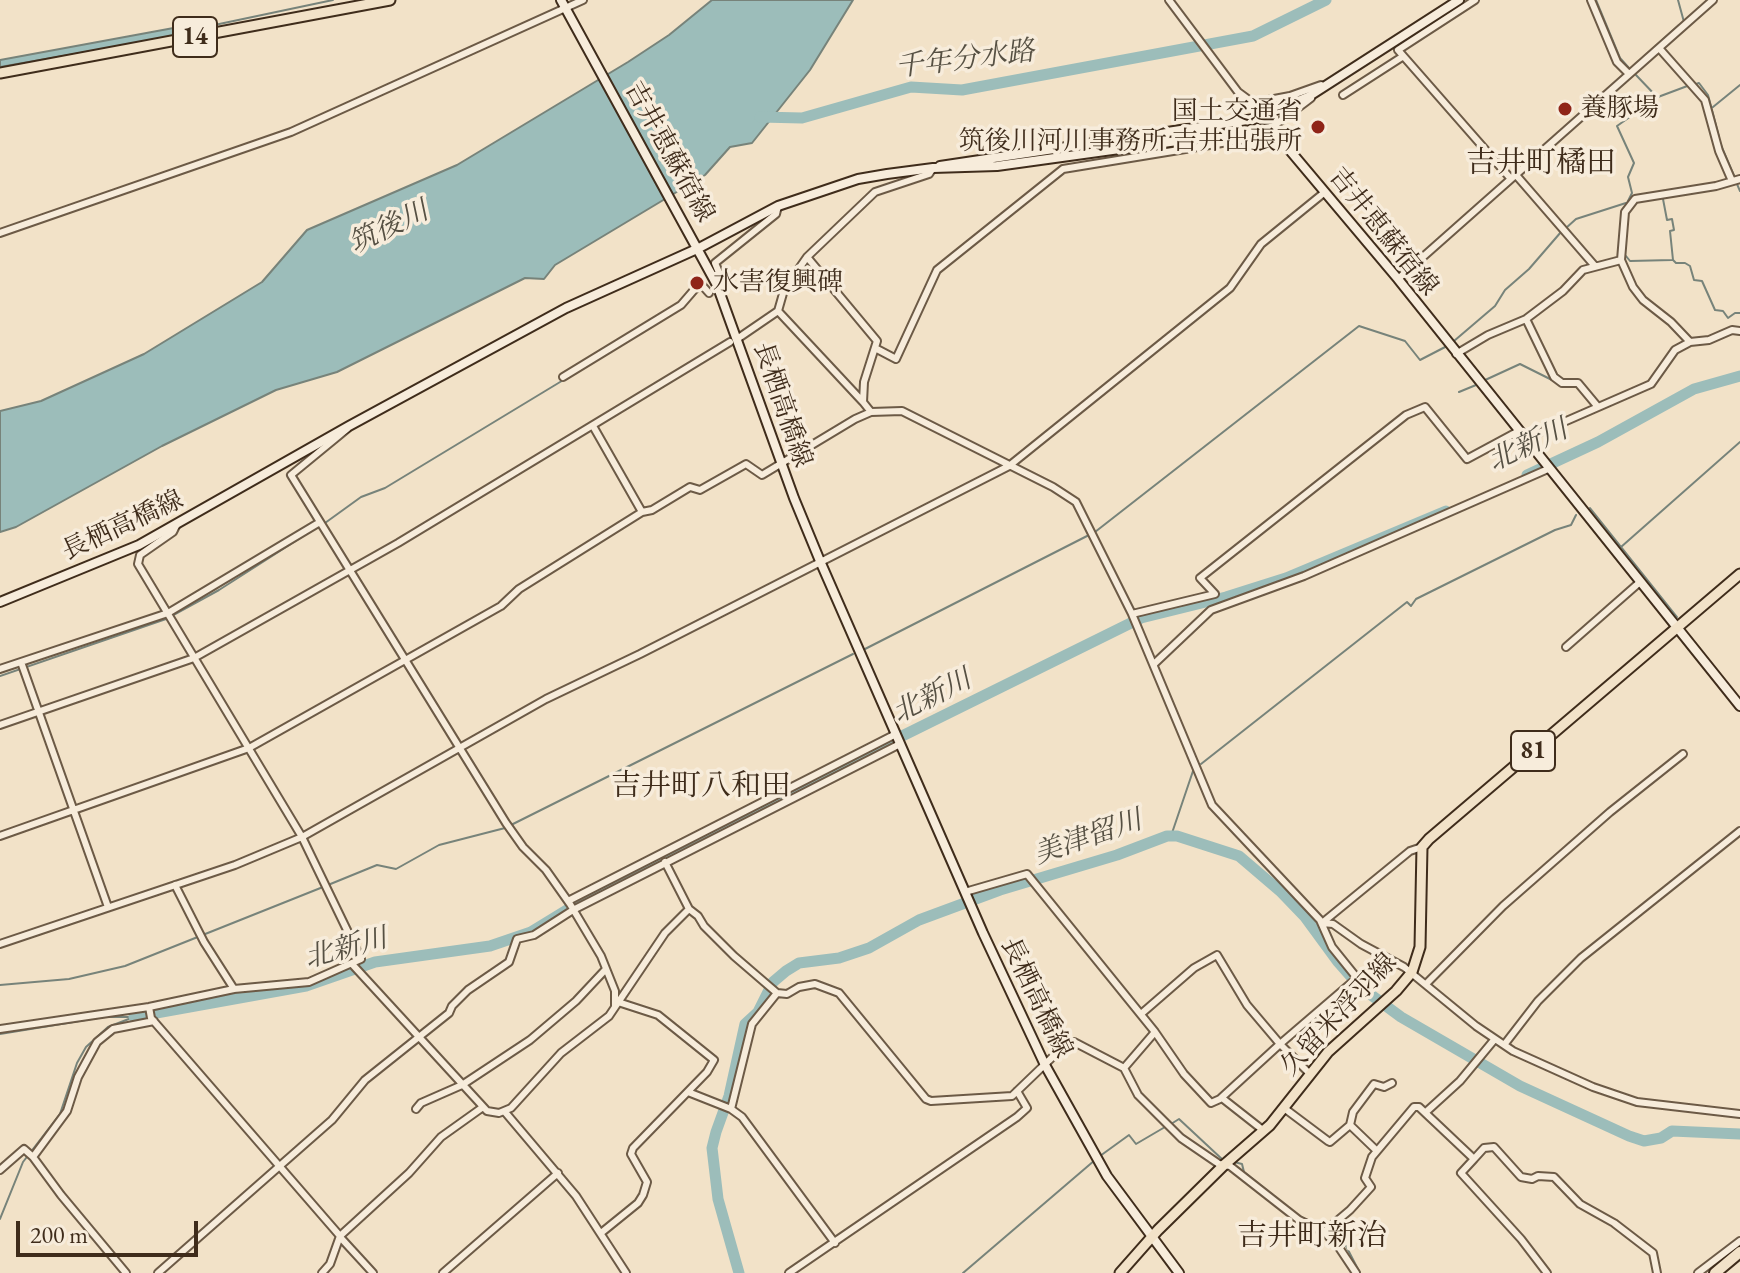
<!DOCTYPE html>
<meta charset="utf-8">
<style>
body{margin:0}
#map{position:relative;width:1740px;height:1273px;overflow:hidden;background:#f2e2c8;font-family:"EB Garamond",serif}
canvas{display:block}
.scale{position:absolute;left:16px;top:1221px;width:182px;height:36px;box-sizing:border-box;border:4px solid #3f2c1b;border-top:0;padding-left:10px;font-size:24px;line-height:28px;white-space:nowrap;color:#3f2c1b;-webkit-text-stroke:6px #f7ecdb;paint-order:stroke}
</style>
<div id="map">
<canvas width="1740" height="1273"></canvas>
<div class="scale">200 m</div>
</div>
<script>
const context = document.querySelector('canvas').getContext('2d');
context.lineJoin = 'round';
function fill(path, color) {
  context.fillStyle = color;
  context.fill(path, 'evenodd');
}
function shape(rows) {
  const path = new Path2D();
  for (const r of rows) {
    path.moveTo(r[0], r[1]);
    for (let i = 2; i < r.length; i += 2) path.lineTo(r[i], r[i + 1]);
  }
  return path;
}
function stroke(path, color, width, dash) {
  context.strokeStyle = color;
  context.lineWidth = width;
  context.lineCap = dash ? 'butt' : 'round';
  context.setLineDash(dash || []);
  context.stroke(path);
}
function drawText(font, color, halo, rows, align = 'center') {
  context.font = font + ' "EB Garamond","Noto Serif JP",serif';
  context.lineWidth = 7;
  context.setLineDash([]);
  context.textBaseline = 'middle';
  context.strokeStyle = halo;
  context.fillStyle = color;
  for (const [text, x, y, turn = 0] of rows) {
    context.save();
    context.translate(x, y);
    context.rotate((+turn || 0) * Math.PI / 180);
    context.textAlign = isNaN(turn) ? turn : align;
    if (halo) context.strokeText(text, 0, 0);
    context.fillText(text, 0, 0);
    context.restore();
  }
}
const water = shape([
 [712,0,853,0,810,70,752,143,730,147,705,175,555,265,544,279,525,278,337,372,276,390,162,446,16,527,0,532,0,411,41,401,144,354,262,282,307,230,457,165,628,62,669,35,712,0],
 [206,22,206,31,0,67,0,60,206,22]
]);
fill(water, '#9cbdba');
stroke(water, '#77837a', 2);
stroke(shape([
 [1596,0,1620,58,1629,68],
 [1678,0,1684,22,1708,0],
 [205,27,333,0],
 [1629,70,1679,25],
 [1635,74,1657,97],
 [1696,84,1699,83,1708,95,1719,137],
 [1713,107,1740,85],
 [1720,143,1735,178],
 [1737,184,1740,191],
 [1663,199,1667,220,1672,219,1674,230,1670,231,1673,260,1676,263,1685,263,1690,266,1694,280,1702,281,1715,310,1723,311,1728,318,1735,313,1740,313],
 [1628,201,1632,193,1628,177,1634,163,1617,126,1658,97,1690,85],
 [1636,202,1712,190],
 [1566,228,1576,219,1629,202],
 [1626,247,1626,238],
 [1626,256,1630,261,1672,260],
 [1399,273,1431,246],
 [1454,341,1495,306,1505,290,1529,269,1561,232],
 [1483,381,1520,364,1556,382],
 [1459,392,1476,385],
 [1590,508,1677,617],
 [325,523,361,497,385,488,679,310],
 [1095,532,1359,326,1405,341,1420,360,1449,345],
 [1621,547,1740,442],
 [865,649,1089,535],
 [0,676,166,619,219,590,319,526],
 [1201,764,1407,602,1411,606,1416,599,1555,530,1571,525,1576,515],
 [511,825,853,654],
 [1171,836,1193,771],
 [328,885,377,865,396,869,439,845,505,828],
 [0,985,69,979,125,966,323,887],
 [0,1034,104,1017,129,1017],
 [1171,1124,1179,1119,1223,1160],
 [1100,1156,1129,1135,1136,1144,1165,1127],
 [1234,1162,1242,1164,1244,1172,1299,1216,1331,1232,1346,1246,1360,1273],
 [0,1219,23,1162,60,1114,77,1063,86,1047,108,1027,134,1017],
 [963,1273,1095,1160]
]), '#77837a', 2);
stroke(shape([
 [760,117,802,118,911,87,962,90,1253,36,1326,0],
 [1527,475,1598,442,1694,389,1740,376],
 [134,1017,306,986,375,962,490,946,531,932,598,891,892,741,1141,618,1226,597,1286,578,1446,511],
 [739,1273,718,1199,712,1148,716,1132,729,1096,745,1024,758,1012,773,982,786,971,799,963,839,958,869,948,919,920,1000,890,1117,855,1167,836,1177,836,1239,856,1280,891,1305,917,1338,962,1359,986,1401,1017,1520,1086,1629,1136,1644,1141,1661,1138,1672,1131,1740,1134]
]), '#9cbdba', 11);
const minor = shape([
 [1169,0,1238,92,1253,103,1290,96,1321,85],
 [1475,0,1398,50,1511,179],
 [1591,0,1617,62,1629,74],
 [1659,48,1705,100,1719,151,1732,181],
 [1343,95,1402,57],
 [1271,128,1311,98],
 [1516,175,1594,265],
 [0,233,291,132,583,0],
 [807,257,877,341,864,382,863,402,871,412],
 [1398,279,1713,0],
 [725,287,715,263,776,214,778,206],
 [778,311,863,402],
 [1526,319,1554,377,1562,383,1578,383,1598,407],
 [740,337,778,311,784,290,807,257,875,192,929,174,933,168],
 [1690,342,1671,322,1643,300,1633,287,1621,260,1625,212,1635,199,1716,186,1740,179],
 [875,348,896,359,937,270,1063,169,1277,134],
 [1456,354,1488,335,1526,319,1563,291,1583,270,1621,260],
 [563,377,681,305,700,283,709,293],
 [593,426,642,512],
 [347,429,291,475,506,823,523,847,546,870,570,904,601,956,615,991,615,1006],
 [1525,439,1651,384,1675,350,1690,342,1709,340,1732,330,1740,331],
 [1132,614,1215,594,1200,578,1406,415,1425,407,1467,459,1519,431],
 [1566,647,1640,582],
 [21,662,108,907],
 [1154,664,1211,610,1304,576,1548,469],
 [0,669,168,613,320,522],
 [0,725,194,658,398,543,730,342],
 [0,836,249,748,501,606,519,589,642,512,652,510,690,487,700,490,746,464,762,475,855,419,871,412,902,411,1053,487,1076,502,1132,614,1212,805,1320,920,1332,947,1357,978,1280,1044,1220,1099,1211,1103,1184,1074,1155,1032,1027,874,965,892],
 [665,862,689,909,698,916,704,926,734,956,777,993],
 [175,885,204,942,234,989],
 [568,901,896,734],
 [1322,923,1333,924,1361,944,1404,967,1476,1026,1513,1051,1593,1087,1637,1102,1740,1114],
 [1322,923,1410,851,1422,847],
 [0,944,235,865,302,837,546,699,640,654,1009,466,1230,288,1261,244,1325,192],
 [352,964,487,1111,499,1113,511,1108,561,1053,609,1016,665,933,689,909],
 [1426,984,1503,906,1610,812,1683,754],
 [149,1007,151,1018,340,1236],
 [1141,1014,1194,968,1217,955,1247,1005,1280,1044,1310,1074],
 [0,1029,149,1007,234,989,309,982,361,959,302,837,138,564,140,555,173,532,177,524],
 [1504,1045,1538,1001,1581,958,1740,831],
 [1124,1068,1155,1032],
 [688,1092,731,1109],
 [1222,1098,1264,1131],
 [1284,1108,1328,1141,1330,1142,1350,1125,1377,1151],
 [416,1109,421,1103,462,1085,530,1040,576,1001,606,969],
 [731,1109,752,1024,777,993,787,994,799,987,815,984,839,993,926,1099,931,1101,1012,1096,1065,1045,1074,1042,1124,1068,1138,1095,1181,1138,1219,1164,1230,1166,1299,1220,1324,1232,1338,1246,1356,1273],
 [731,1109,742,1117,835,1243],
 [505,1112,576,1196,626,1273],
 [1426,1112,1460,1081,1494,1040],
 [1350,1125,1353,1112,1374,1084,1384,1087,1392,1083],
 [33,1157,67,1111,78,1077,97,1042,113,1029,154,1021],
 [1474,1159,1484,1148,1494,1147,1521,1177,1532,1179,1538,1176,1554,1177,1580,1204,1614,1223,1653,1253,1657,1273],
 [0,1170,24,1149,33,1157,61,1195,126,1273],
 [1324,1232,1350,1210,1371,1187,1365,1178,1372,1157,1414,1107,1419,1107,1474,1159,1461,1173,1521,1239,1547,1273],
 [601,1233,638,1203,643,1195,647,1182,631,1154,633,1148,707,1072,714,1060,658,1015,618,1002],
 [340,1237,373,1273],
 [158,1273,332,1120,365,1080,449,1013,452,1006,468,990,509,962,517,939,534,935,573,910,900,744],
 [322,1273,330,1264,340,1236,409,1173,441,1137,483,1107],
 [443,1273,558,1173],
 [789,1273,1017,1117,1027,1108,1017,1091],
 [1698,1273,1740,1241]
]);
const secondary = shape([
 [561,0,717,285,794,498,820,561,983,933,1045,1065,1107,1176,1179,1273],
 [940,166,1254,119,1308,97,1459,0],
 [0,602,139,545,349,426,566,308,699,248,778,206,858,179,887,174,933,168,997,166,1271,128,1398,279,1740,706]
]);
const primary = shape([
 [0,73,390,0],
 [1120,1273,1158,1230,1224,1165,1270,1125,1328,1052,1396,991,1412,972,1420,947,1422,847,1429,839,1740,574]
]);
const trunk = shape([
 [1715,1273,1740,1252]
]);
stroke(minor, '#6c5a46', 10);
stroke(secondary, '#3f2c1b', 12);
stroke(primary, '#3f2c1b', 13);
stroke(trunk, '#3f2c1b', 14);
stroke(minor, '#f7ecdb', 6);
stroke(secondary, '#f7ecdb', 8);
stroke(primary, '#f2e2c8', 9);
stroke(trunk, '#f2e2c8', 10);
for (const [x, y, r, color] of [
 [1565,109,8,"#8f2418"],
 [1318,127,8,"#8f2418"],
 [697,283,8,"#8f2418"]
]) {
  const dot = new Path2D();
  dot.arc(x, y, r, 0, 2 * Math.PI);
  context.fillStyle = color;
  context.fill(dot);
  stroke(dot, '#f7ecdb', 3);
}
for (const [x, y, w] of [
 [195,37,44],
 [1533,751,44]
]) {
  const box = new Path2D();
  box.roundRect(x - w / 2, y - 20, w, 40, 6);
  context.fillStyle = '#f7ecdb';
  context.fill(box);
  stroke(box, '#3f2c1b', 2);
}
drawText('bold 24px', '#3f2c1b', null, [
 ["14",195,37],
 ["81",1533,751]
]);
drawText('26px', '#3f2c1b', '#f7ecdb', [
 ["養豚場",1581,109],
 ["国土交通省",1302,112,"right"],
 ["筑後川河川事務所 吉井出張所",1302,142,"right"],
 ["水害復興碑",713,283]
], 'left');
drawText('26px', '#3f2c1b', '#f7ecdb', [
 ["吉井恵蘇宿線",669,152,61],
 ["吉井恵蘇宿線",1383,232,51],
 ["長栖高橋線",782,405,71],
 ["長栖高橋線",123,526,-25],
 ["長栖高橋線",1036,998,64],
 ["久留米浮羽線",1339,1015,-47]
]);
drawText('italic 28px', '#565043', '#f7ecdb', [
 ["千年分水路",965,60,-7],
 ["筑後川",389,228,-26],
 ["北新川",1528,446,-25],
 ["北新川",932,697,-27],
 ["美津留川",1088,838,-19],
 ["北新川",346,949,-15]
]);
drawText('30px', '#3f2c1b', '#f7ecdb', [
 ["吉井町橘田",1541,164],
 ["吉井町八和田",701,787],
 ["吉井町新治",1312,1237]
]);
</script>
